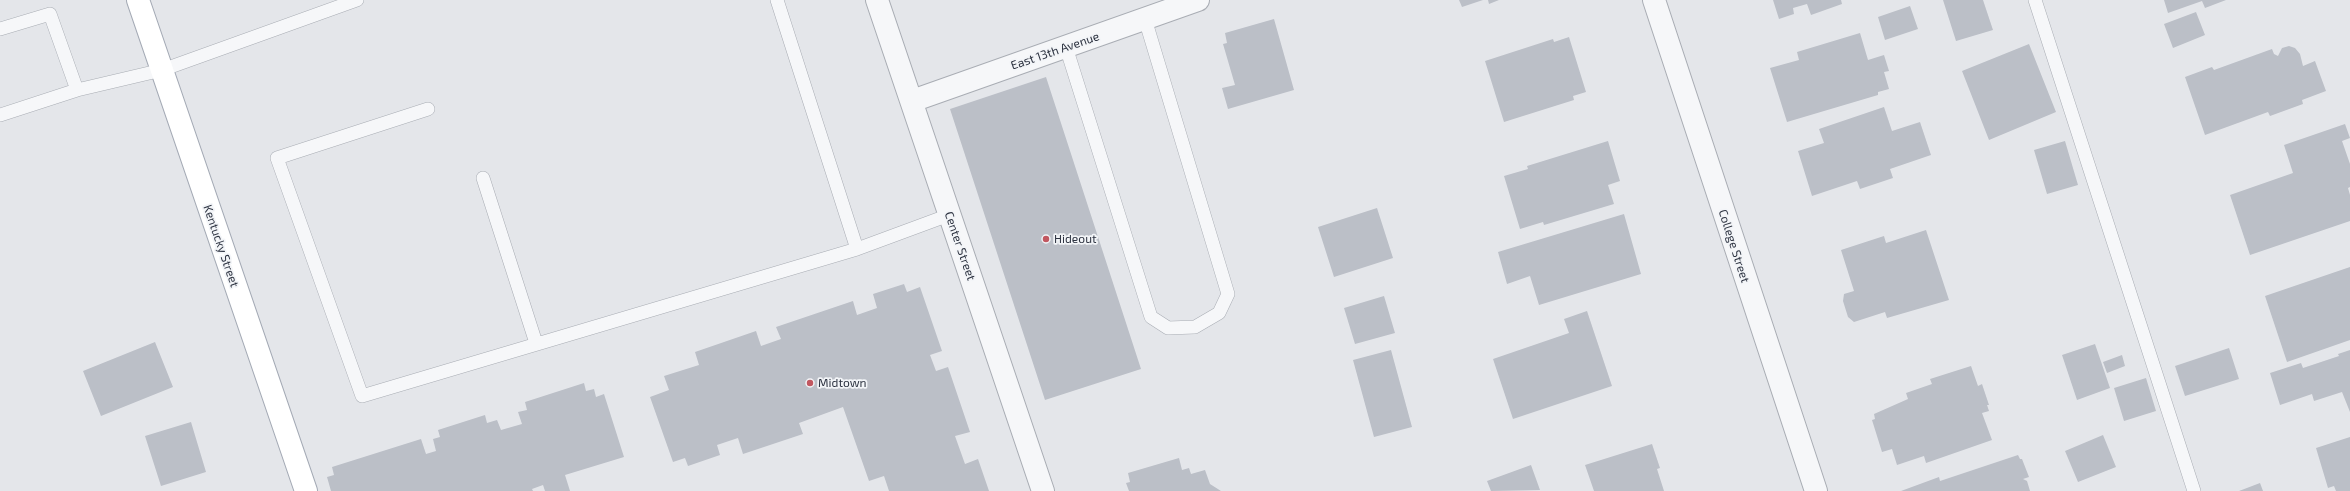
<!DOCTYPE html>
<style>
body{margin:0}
canvas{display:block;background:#e4e6ea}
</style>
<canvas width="2350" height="491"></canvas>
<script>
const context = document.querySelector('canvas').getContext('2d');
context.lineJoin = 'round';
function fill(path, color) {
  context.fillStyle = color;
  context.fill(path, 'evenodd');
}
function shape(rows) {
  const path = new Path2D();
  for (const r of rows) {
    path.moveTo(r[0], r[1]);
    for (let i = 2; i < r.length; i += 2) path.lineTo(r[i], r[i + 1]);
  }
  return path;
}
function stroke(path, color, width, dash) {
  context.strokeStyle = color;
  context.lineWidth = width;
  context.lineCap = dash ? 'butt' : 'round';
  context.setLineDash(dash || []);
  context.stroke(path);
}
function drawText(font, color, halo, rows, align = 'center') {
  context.font = font + ' "Exo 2",sans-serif';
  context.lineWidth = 3.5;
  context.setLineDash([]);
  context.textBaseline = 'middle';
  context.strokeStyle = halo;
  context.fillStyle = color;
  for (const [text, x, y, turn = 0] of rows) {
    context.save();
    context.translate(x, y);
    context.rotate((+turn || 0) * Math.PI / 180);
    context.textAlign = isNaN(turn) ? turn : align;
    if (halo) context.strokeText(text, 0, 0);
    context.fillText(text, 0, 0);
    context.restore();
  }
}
fill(shape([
 [1459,0,1483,0,1462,7],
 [1488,0,1499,0,1489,4],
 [1773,0,1841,0,1842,4,1811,15,1807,4,1793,8,1794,14,1779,19],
 [1943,0,1983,0,1993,30,1956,41],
 [2164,0,2226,0,2205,8,2202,1,2168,13],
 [1910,6,1918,29,1885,40,1878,17],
 [2196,12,2205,35,2173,48,2164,24],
 [1274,19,1294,90,1228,109,1222,88,1235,85,1223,44,1227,43,1225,33],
 [1860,33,1868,60,1884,55,1889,71,1884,72,1889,89,1878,92,1878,95,1787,122,1770,68,1799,60,1797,52],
 [1569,37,1586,92,1573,96,1574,100,1504,122,1485,61,1553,39,1554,42],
 [2029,44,2056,112,1989,140,1962,71],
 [2289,46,2295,48,2300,54,2303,66,2315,61,2326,91,2302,100,2303,104,2270,116,2268,112,2205,135,2185,77,2212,67,2214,70,2272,49,2274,54,2278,56,2282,48],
 [1046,77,1141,369,1045,400,950,109],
 [1884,107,1892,131,1920,122,1931,155,1890,169,1893,178,1860,189,1857,181,1812,196,1798,151,1824,143,1819,129],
 [2345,124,2350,138,2342,141,2350,164,2350,187,2348,188,2350,195,2350,221,2250,255,2230,195,2293,173,2284,145],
 [1608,141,1620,181,1608,185,1614,204,1544,225,1543,222,1520,229,1504,176,1528,169,1527,166],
 [2065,141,2078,185,2047,194,2034,150],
 [1377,208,1393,258,1334,277,1318,227],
 [1624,214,1641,274,1539,305,1530,276,1507,284,1498,252],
 [1926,230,1949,300,1887,318,1885,312,1854,322,1848,317,1843,301,1844,294,1854,291,1841,250,1884,236,1886,243],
 [2350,267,2350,340,2287,362,2265,296],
 [904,284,907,292,920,287,942,351,930,355,936,371,948,367,970,432,955,436,965,464,978,459,989,491,889,491,884,476,869,481,843,407,799,423,803,434,743,454,738,438,717,445,720,455,688,466,685,458,673,462,650,397,669,390,664,376,699,365,695,352,756,331,761,346,781,339,776,327,853,301,857,315,877,308,873,294],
 [1384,296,1395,333,1355,344,1344,308],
 [1587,311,1612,386,1513,419,1493,359,1569,333,1564,319],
 [155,342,173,387,101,416,83,371],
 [2095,344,2110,388,2077,400,2062,355],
 [2229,348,2239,379,2185,396,2175,366],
 [1391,350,1412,427,1374,437,1353,360],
 [2350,350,2350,412,2342,392,2314,401,2312,394,2280,405,2270,373,2301,363,2303,368,2339,356,2338,354],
 [2122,355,2125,366,2107,373,2103,362],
 [1971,366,1978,386,1982,384,1989,405,1987,405,1989,411,1982,413,1992,440,1926,463,1924,456,1897,465,1892,449,1882,452,1872,420,1875,419,1874,414,1908,399,1906,393,1932,384,1930,379],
 [2146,378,2156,411,2124,421,2114,388],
 [584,383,586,391,594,389,596,397,604,394,624,457,565,475,570,491,545,491,543,485,532,489,533,491,331,491,327,477,334,475,332,467,421,439,426,454,436,451,433,439,440,437,438,430,485,415,487,423,497,420,501,430,522,424,518,412,527,410,525,402],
 [191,422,206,472,161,486,145,436],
 [2103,435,2116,467,2078,482,2065,451],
 [2350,437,2350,491,2336,491,2334,486,2328,488,2316,448],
 [1652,444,1660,468,1657,469,1664,491,1594,491,1585,465],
 [2018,455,2020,459,2022,459,2029,477,2023,479,2027,481,2030,491,1901,491,1939,477,1940,481],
 [1179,458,1182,470,1189,468,1191,474,1205,470,1210,484,1221,491,1129,491,1126,483,1130,482,1128,473],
 [1531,465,1540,490,1491,491,1487,481],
 [2260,483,2263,491,2239,491]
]), '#bbbfc7');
const service = shape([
 [777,0,857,249,949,215],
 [2035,0,2194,491],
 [0,29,50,14,77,90,0,115],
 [1066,47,1151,317,1168,328,1195,327,1219,313,1228,294,1145,19],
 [77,90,162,70,357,0],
 [428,109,277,158,362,396,857,249],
 [483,178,536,343]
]);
const minor = shape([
 [912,101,1198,0]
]);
const tertiary = shape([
 [877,0,1043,491],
 [1654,0,1816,491]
]);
const primary = shape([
 [138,0,306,491]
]);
stroke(service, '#a9adb4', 14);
stroke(minor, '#a9adb4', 24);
stroke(tertiary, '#a9adb4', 24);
stroke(primary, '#a4aab5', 24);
stroke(service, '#f6f7f9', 13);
stroke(minor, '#f6f7f9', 22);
stroke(tertiary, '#f6f7f9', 22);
stroke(primary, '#fff', 22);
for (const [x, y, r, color] of [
 [1046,239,4,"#c15760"],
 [810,383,4,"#c15760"]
]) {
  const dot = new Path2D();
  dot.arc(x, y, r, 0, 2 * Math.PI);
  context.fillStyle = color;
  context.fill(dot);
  stroke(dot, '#f3f5f8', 1.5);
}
drawText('12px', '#2d3341', '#f3f5f8', [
 ["East 13th Avenue",1055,51,-19],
 ["Kentucky Street",221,246,71],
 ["Center Street",960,246,71],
 ["College Street",1734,246,72]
]);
drawText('12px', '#2d3341', '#f3f5f8', [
 ["Hideout",1054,239],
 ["Midtown",818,383]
], 'left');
</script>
